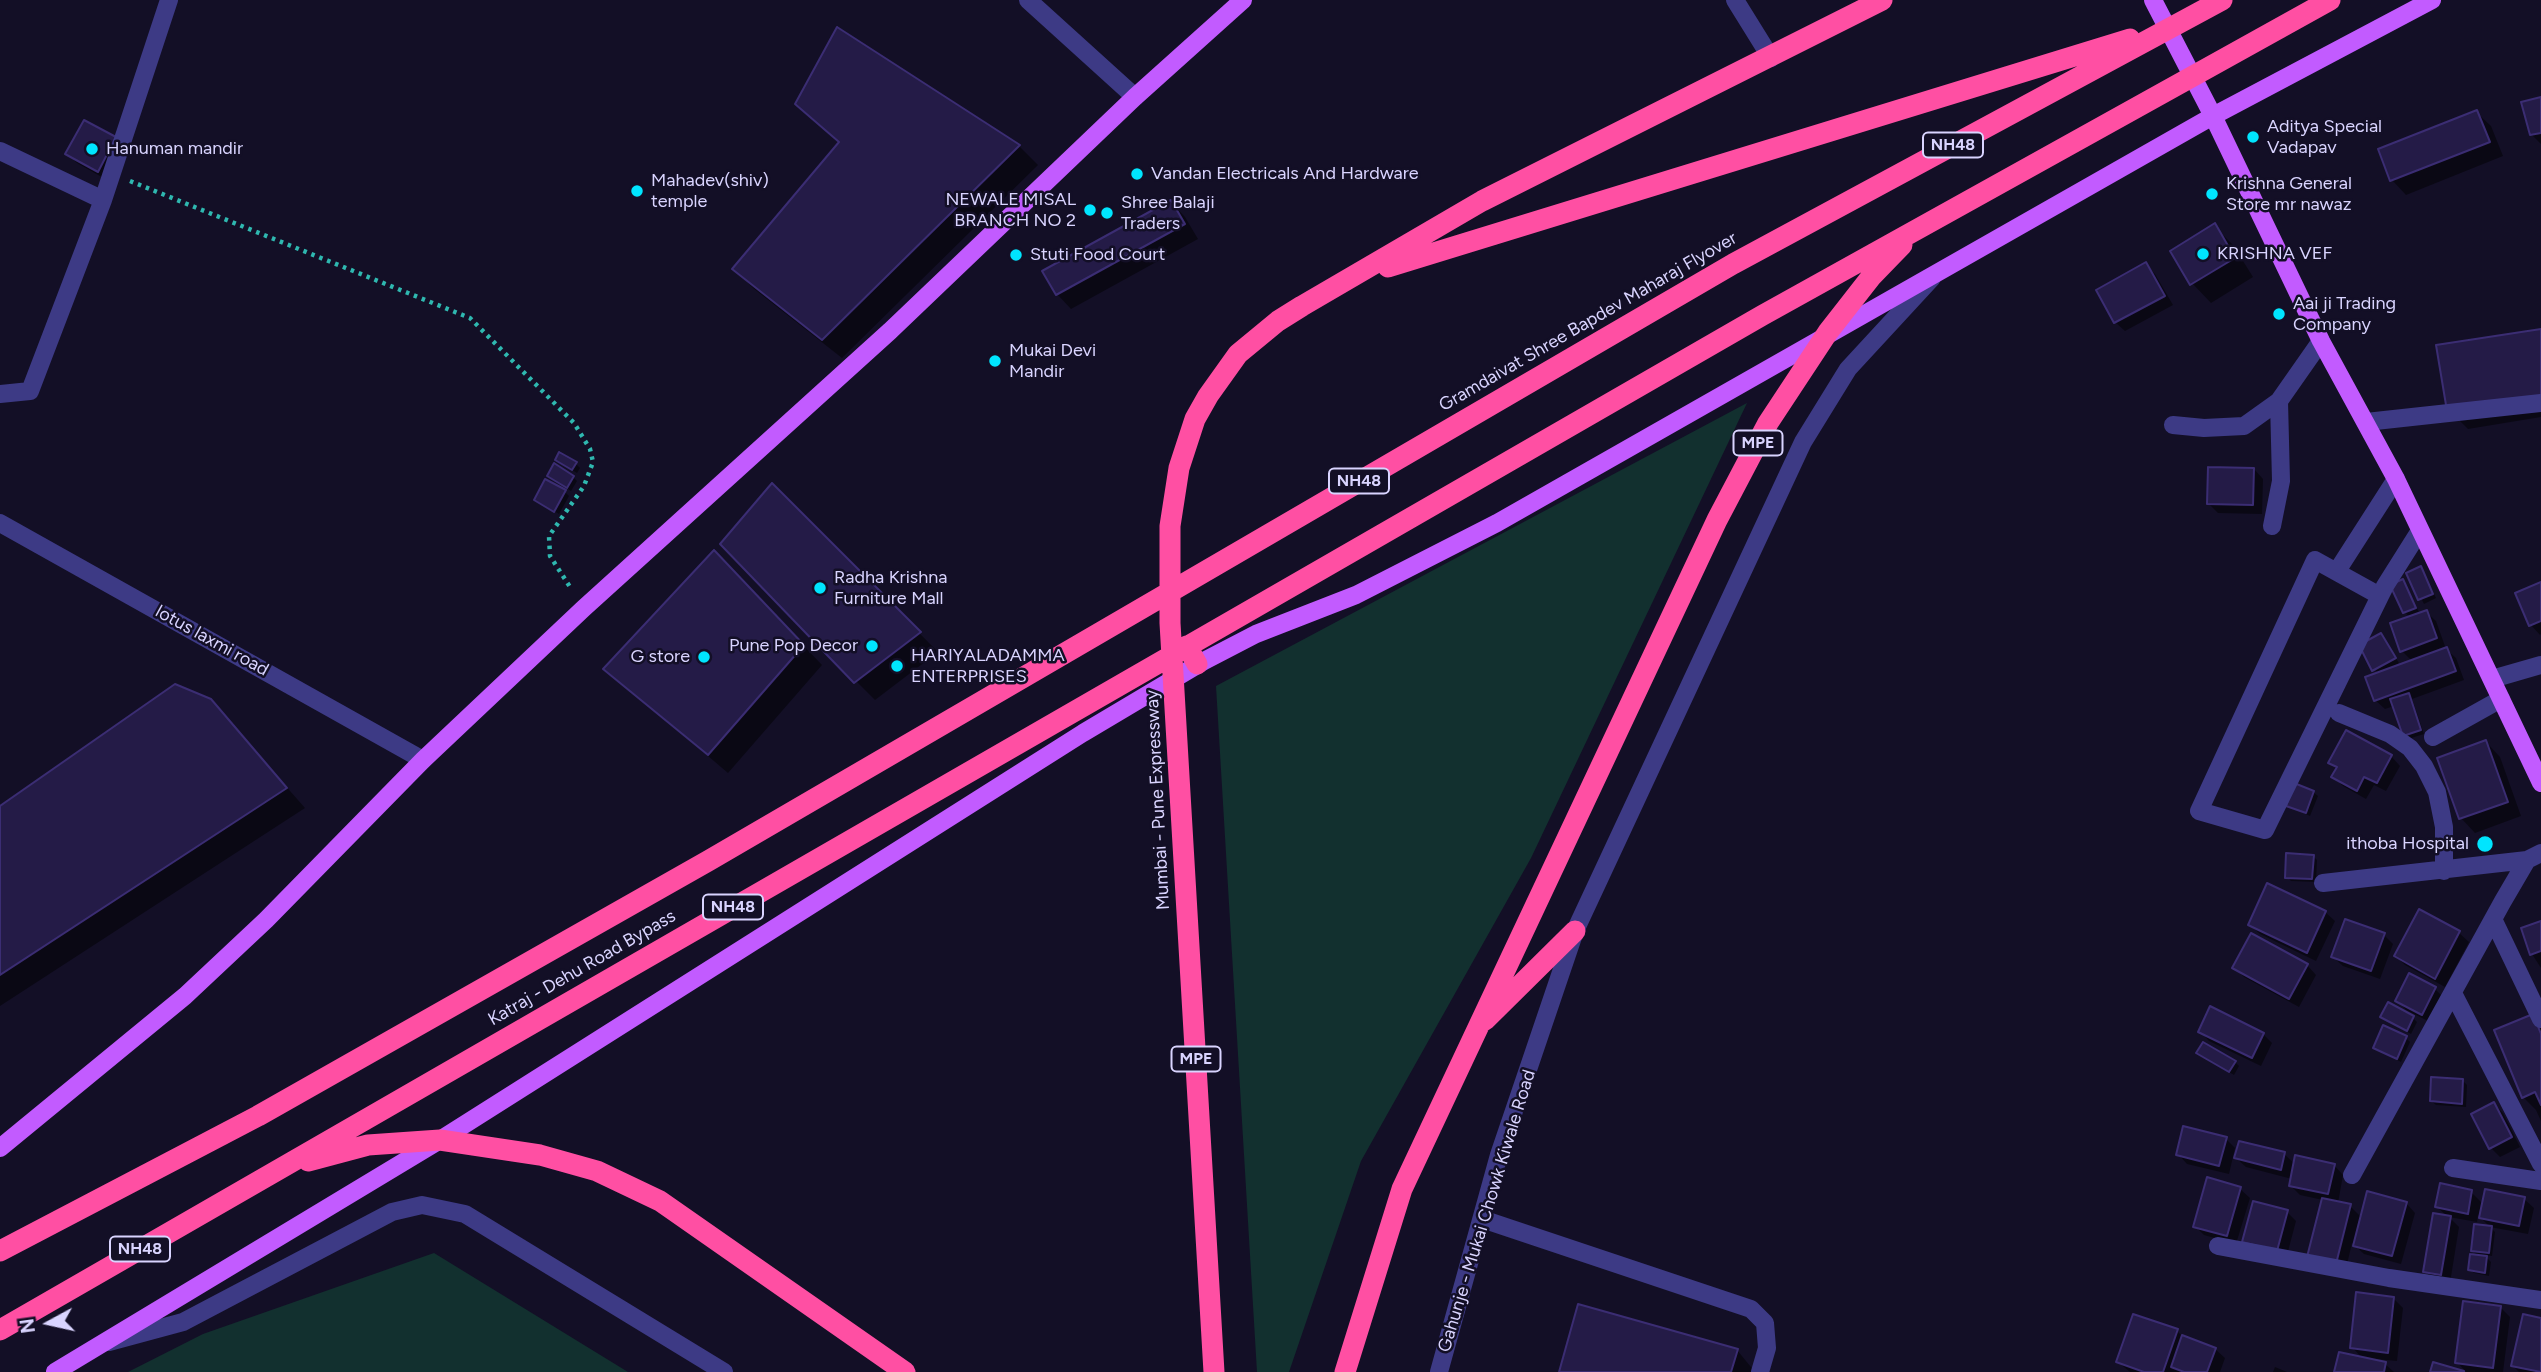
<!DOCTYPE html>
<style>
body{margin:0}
#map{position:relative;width:2541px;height:1372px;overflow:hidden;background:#130f26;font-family:Figtree,sans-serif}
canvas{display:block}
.north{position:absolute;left:14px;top:1288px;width:70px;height:70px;-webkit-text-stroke:5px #130f26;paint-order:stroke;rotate:262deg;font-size:19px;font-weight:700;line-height:28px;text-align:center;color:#d9d4ff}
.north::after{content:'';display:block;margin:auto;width:24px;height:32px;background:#d9d4ff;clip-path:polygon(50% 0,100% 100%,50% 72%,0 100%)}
</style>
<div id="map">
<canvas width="2541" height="1372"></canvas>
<div class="north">N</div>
</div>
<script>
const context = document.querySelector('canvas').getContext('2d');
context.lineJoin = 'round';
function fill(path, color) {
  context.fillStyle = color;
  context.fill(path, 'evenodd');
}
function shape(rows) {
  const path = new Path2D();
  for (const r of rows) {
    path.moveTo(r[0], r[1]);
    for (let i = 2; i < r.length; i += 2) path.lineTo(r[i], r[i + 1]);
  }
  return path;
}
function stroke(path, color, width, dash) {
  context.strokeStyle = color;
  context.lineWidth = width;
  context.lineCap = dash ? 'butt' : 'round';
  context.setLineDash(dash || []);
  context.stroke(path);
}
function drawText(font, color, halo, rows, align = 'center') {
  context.font = font + ' Figtree,sans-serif';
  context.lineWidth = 5;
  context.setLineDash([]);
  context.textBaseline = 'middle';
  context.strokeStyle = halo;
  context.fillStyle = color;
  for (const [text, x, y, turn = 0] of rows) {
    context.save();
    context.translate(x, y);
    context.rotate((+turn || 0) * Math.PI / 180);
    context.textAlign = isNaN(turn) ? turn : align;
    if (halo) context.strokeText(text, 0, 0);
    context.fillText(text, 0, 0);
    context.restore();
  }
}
fill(shape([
 [1747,403,1531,858,1361,1161,1289,1372,1257,1372,1216,686],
 [434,1253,628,1372,128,1372,203,1334]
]), '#12302f');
fill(shape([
 [837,30,1019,146,1038,165,842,358,753,288,734,269,840,144,797,104],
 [2541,99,2541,144,2532,135],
 [2476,112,2491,126,2503,156,2406,195,2392,180,2380,150],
 [115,138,107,180,77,163,67,154],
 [1171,202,1185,217,1198,239,1071,309,1057,294],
 [2214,226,2233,245,2253,277,2211,303,2192,283],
 [2146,265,2155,274,2173,305,2125,331,2115,322],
 [2541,330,2541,417,2468,429,2449,410],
 [561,463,576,464,580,468,577,473],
 [2254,469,2263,479,2262,514,2218,513,2209,504],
 [549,476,573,477,577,481,571,491],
 [772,485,938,652,875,700,856,681],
 [565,492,569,496,559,514,536,500],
 [2421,568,2436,598,2424,604,2409,574],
 [732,571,822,665,728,773,606,669],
 [2403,581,2420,614,2426,612,2436,621,2446,649,2456,658,2464,680,2412,699,2424,734,2408,739,2394,706,2385,709,2375,700,2378,674,2362,645,2381,635,2399,663,2390,670,2413,662,2402,651,2410,618,2405,612],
 [2541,584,2541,634,2540,635,2531,625,2518,594],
 [210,700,305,808,0,1006,0,809],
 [2486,742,2500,757,2521,816,2475,833,2461,818],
 [2391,756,2400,766,2386,791,2374,785,2366,799,2343,786,2334,777,2337,769,2331,762],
 [2313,792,2318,796,2310,816,2288,806],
 [2313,856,2317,860,2316,882,2291,881,2287,877],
 [2325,912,2335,921,2316,961,2260,934,2250,925],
 [2420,912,2459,933,2469,942,2445,987,2405,965,2396,956],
 [2541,923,2541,968,2532,954],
 [2384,935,2393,944,2380,979,2343,966,2333,957],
 [2307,965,2316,975,2299,1007,2244,977,2235,968],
 [2435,989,2444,998,2432,1023,2406,1010,2397,1000],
 [2382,1017,2413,1018,2417,1022,2411,1034],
 [2541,1025,2541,1121,2536,1110,2523,1097,2496,1031],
 [2200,1031,2263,1034,2272,1043,2261,1066,2209,1041],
 [2406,1038,2410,1042,2401,1062,2375,1048],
 [2198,1053,2235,1062,2239,1066,2234,1075],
 [2463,1081,2467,1085,2466,1107,2436,1105,2431,1101],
 [2494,1104,2503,1113,2520,1147,2500,1157,2491,1148],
 [2226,1139,2235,1148,2229,1174,2187,1164,2178,1154],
 [2284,1154,2295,1164,2334,1165,2343,1175,2338,1203,2350,1206,2362,1218,2406,1203,2415,1213,2401,1264,2364,1254,2352,1243,2345,1273,2318,1266,2323,1200,2300,1195,2291,1186,2292,1179,2246,1167,2236,1158],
 [2240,1189,2250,1198,2236,1244,2204,1235,2195,1226],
 [2471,1192,2483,1204,2524,1199,2534,1208,2528,1234,2490,1227,2478,1215,2477,1222,2449,1217,2459,1227,2450,1283,2434,1281,2425,1271,2448,1217,2437,1207],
 [2287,1212,2296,1221,2286,1259,2253,1251],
 [2491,1228,2495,1232,2492,1256,2484,1255,2491,1262,2489,1276,2474,1273,2470,1269,2479,1257,2472,1250],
 [2393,1298,2403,1308,2397,1361,2375,1359,2374,1361,2385,1364,2394,1372,2336,1372,2363,1359,2352,1347],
 [2500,1307,2510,1317,2503,1372,2466,1372,2457,1362],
 [2541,1320,2541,1372,2519,1372,2513,1366],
 [2177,1331,2184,1338,2215,1349,2225,1358,2220,1372,2130,1372,2118,1362],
 [1737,1350,1755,1372,1561,1372],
 [2275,1367,2287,1372,2273,1372]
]), '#0007');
const building = shape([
 [837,27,1020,145,822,340,732,269,839,142,795,104,837,27],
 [2541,97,2541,133,2530,135,2521,102,2541,97],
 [2477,110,2490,142,2390,181,2378,149,2477,110],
 [84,120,116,137,98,172,65,154,84,120],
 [1171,200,1185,224,1056,295,1042,271,1171,200],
 [2215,223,2235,258,2190,285,2170,251,2215,223],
 [2146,262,2165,296,2114,323,2096,290,2146,262],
 [2541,329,2541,396,2447,411,2436,345,2541,329],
 [559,452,577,462,572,470,555,460,559,452],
 [554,463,574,476,567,488,547,476,554,463],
 [2208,467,2254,468,2253,505,2207,504,2208,467],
 [545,479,566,490,554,512,534,500,545,479],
 [772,483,921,632,854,683,720,544,772,483],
 [714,550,804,645,708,755,603,669,714,550],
 [2421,566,2433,594,2418,600,2406,573,2421,566],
 [2403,579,2416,608,2403,613,2390,585,2403,579],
 [2541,582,2541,621,2529,626,2515,593,2541,582],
 [2427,610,2437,638,2400,652,2390,623,2427,610],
 [2381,633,2396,658,2372,671,2359,645,2381,633],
 [2447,647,2456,671,2374,701,2365,677,2447,647],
 [175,684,211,699,287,788,0,975,0,806,175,684],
 [2409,693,2421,730,2403,736,2390,699,2409,693],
 [2346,730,2392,755,2377,783,2364,777,2357,791,2331,777,2337,767,2328,763,2346,730],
 [2486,740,2508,802,2459,819,2437,758,2486,740],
 [2294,783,2314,791,2306,813,2286,806,2294,783],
 [2286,853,2314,855,2312,879,2285,878,2286,853],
 [2267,883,2326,911,2307,953,2248,925,2267,883],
 [2419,909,2460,931,2435,979,2394,956,2419,909],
 [2345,919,2385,933,2371,971,2331,957,2345,919],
 [2541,921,2541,951,2530,955,2521,928,2541,921],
 [2251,933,2308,964,2289,999,2232,968,2251,933],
 [2409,973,2436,987,2422,1015,2395,1001,2409,973],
 [2388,1002,2414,1016,2407,1031,2380,1017,2388,1002],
 [2210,1006,2264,1033,2252,1058,2198,1032,2210,1006],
 [2533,1014,2541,1034,2541,1105,2535,1092,2522,1098,2494,1030,2533,1014],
 [2383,1025,2407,1036,2397,1059,2373,1048,2383,1025],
 [2203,1042,2236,1061,2229,1072,2196,1053,2203,1042],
 [2431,1077,2463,1079,2462,1104,2430,1101,2431,1077],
 [2494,1102,2512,1137,2489,1149,2471,1114,2494,1102],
 [2183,1126,2227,1137,2219,1166,2176,1155,2183,1126],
 [2239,1141,2285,1152,2281,1170,2234,1158,2239,1141],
 [2295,1155,2335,1164,2328,1194,2289,1186,2295,1155],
 [2207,1177,2241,1187,2227,1236,2193,1227,2207,1177],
 [2440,1183,2472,1190,2468,1214,2435,1207,2440,1183],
 [2485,1189,2525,1197,2519,1226,2479,1218,2485,1189],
 [2367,1191,2407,1202,2392,1256,2353,1246,2367,1191],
 [2322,1198,2351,1204,2336,1264,2307,1257,2322,1198],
 [2253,1201,2288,1210,2277,1251,2242,1242,2253,1201],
 [2433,1213,2451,1216,2441,1275,2423,1272,2433,1213],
 [2474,1224,2492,1226,2489,1253,2471,1251,2474,1224],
 [2470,1254,2487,1256,2485,1273,2468,1270,2470,1254],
 [2356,1292,2394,1297,2388,1353,2350,1348,2356,1292],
 [2463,1301,2501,1306,2493,1368,2455,1363,2463,1301],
 [1578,1304,1738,1349,1731,1372,1559,1372,1578,1304],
 [2133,1314,2178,1329,2163,1372,2144,1372,2116,1362,2133,1314],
 [2523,1314,2541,1318,2541,1372,2511,1366,2523,1314],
 [2182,1335,2216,1348,2207,1372,2184,1372,2171,1367,2182,1335],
 [2339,1352,2386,1362,2384,1372,2334,1372,2339,1352],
 [2433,1362,2464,1371,2464,1372,2430,1372,2433,1362]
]);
fill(building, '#241b47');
stroke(building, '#3b2d73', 2);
stroke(shape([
 [130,181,470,318,574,423,590,449,593,462,584,486,549,536,550,556,572,590]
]), '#2fb8b0', 4.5, [3.5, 5]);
stroke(shape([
 [1028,0,1135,97],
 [1735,0,1771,58],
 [0,151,103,200],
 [0,394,30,391,103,200,169,0],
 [2366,422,2541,403],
 [2173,425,2204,428,2244,426,2279,401,2321,341],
 [0,523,423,760],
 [2272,526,2281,481,2279,401],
 [2337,571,2396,479],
 [2380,596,2315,560,2199,811,2265,830,2380,596,2385,586,2419,532],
 [2492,679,2541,665],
 [2339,713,2390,734,2410,748,2424,766,2437,792,2444,827,2444,871],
 [2433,737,2501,699],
 [2323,883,2527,860],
 [2493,919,2541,1019],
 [2453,993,2541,1164],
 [2453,1168,2541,1181],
 [2352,1175,2503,901,2527,860,2541,853],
 [1482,1219,1751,1309,1765,1323,1767,1348,1760,1372],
 [2218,1246,2389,1278,2541,1300],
 [109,1342,183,1322,392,1212,422,1205,465,1214,724,1372],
 [1439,1372,1499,1155,1575,931,1803,442,1848,369,1932,278]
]), '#3d3a85', 18);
stroke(shape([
 [2153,0,2213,116,2321,341,2396,479,2541,783],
 [0,1148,185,996,266,920,423,760,584,608,890,331,1135,97,1243,0],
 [55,1372,440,1140,1083,733,1204,661,1256,634,1356,595,1497,523,2213,116,2432,0]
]), '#c25bff', 18);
stroke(shape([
 [1388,267,2130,39],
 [1187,646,1197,664],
 [1485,1020,1575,931],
 [308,1161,368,1145,440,1140,540,1155,597,1171,660,1201,905,1372],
 [0,1251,258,1116,708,861,1733,264,2222,0],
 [0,1330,1763,315,2330,0],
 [1214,1372,1170,623,1170,526,1179,468,1195,419,1208,396,1238,354,1278,321,1302,306,1482,201,1882,0],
 [1345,1372,1402,1189,1717,520,1768,423,1828,332,1871,277,1902,245]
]), '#ff4fa3', 21);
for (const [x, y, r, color] of [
 [2253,137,7,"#00e5ff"],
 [92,149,7,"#00e5ff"],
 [1137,174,7,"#00e5ff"],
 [637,191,7,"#00e5ff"],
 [2212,194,7,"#00e5ff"],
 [1090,210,7,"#00e5ff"],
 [1107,213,7,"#00e5ff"],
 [2203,254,7,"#00e5ff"],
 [1016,255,7,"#00e5ff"],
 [2279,314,7,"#00e5ff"],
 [995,361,7,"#00e5ff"],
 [820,588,7,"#00e5ff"],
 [872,646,7,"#00e5ff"],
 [704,657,7,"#00e5ff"],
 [897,666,7,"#00e5ff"],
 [2485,844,9,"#00e5ff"]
]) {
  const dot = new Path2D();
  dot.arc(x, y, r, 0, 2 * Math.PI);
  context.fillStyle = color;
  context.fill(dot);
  stroke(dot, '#130f26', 2.5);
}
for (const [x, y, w] of [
 [1953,145,60],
 [1758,443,49],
 [1359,481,60],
 [733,907,60],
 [1196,1059,49],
 [140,1249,60]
]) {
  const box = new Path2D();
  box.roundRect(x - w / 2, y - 12.5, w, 25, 5);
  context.fillStyle = '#130f26';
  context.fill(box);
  stroke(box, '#d9d4ff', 2);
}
drawText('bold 16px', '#d9d4ff', null, [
 ["NH48",1953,145],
 ["MPE",1758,443],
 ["NH48",1359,481],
 ["NH48",733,907],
 ["MPE",1196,1059],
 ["NH48",140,1249]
]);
drawText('18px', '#d9d4ff', '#130f26', [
 ["Aditya Special",2267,127],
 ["Vadapav",2267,148],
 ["Hanuman mandir",106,149],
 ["Vandan Electricals And Hardware",1151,174],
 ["Mahadev(shiv)",651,181],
 ["temple",651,202],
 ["Krishna General",2226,184],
 ["Store mr nawaz",2226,205],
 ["NEWALE MISAL",1076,200,"right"],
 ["BRANCH NO 2",1076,221,"right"],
 ["Shree Balaji",1121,203],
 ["Traders",1121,224],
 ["KRISHNA VEF",2217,254],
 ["Stuti Food Court",1030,255],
 ["Aai ji Trading",2293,304],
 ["Company",2293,325],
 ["Mukai Devi",1009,351],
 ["Mandir",1009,372],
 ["Radha Krishna",834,578],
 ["Furniture Mall",834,599],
 ["Pune Pop Decor",858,646,"right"],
 ["HARIYALADAMMA",911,656],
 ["ENTERPRISES",911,677],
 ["G store",690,657,"right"],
 ["ithoba Hospital",2469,844,"right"]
], 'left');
drawText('18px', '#d9d4ff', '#130f26', [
 ["Gramdaivat Shree Bapdev Maharaj Flyover",1588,322,-30],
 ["lotus laxmi road",212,641,29],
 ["Mumbai - Pune Expressway",1158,800,-93],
 ["Katraj - Dehu Road Bypass",582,968,-30],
 ["Gahunje - Mukai Chowk Kiwale Road",1487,1211,-73]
]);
</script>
